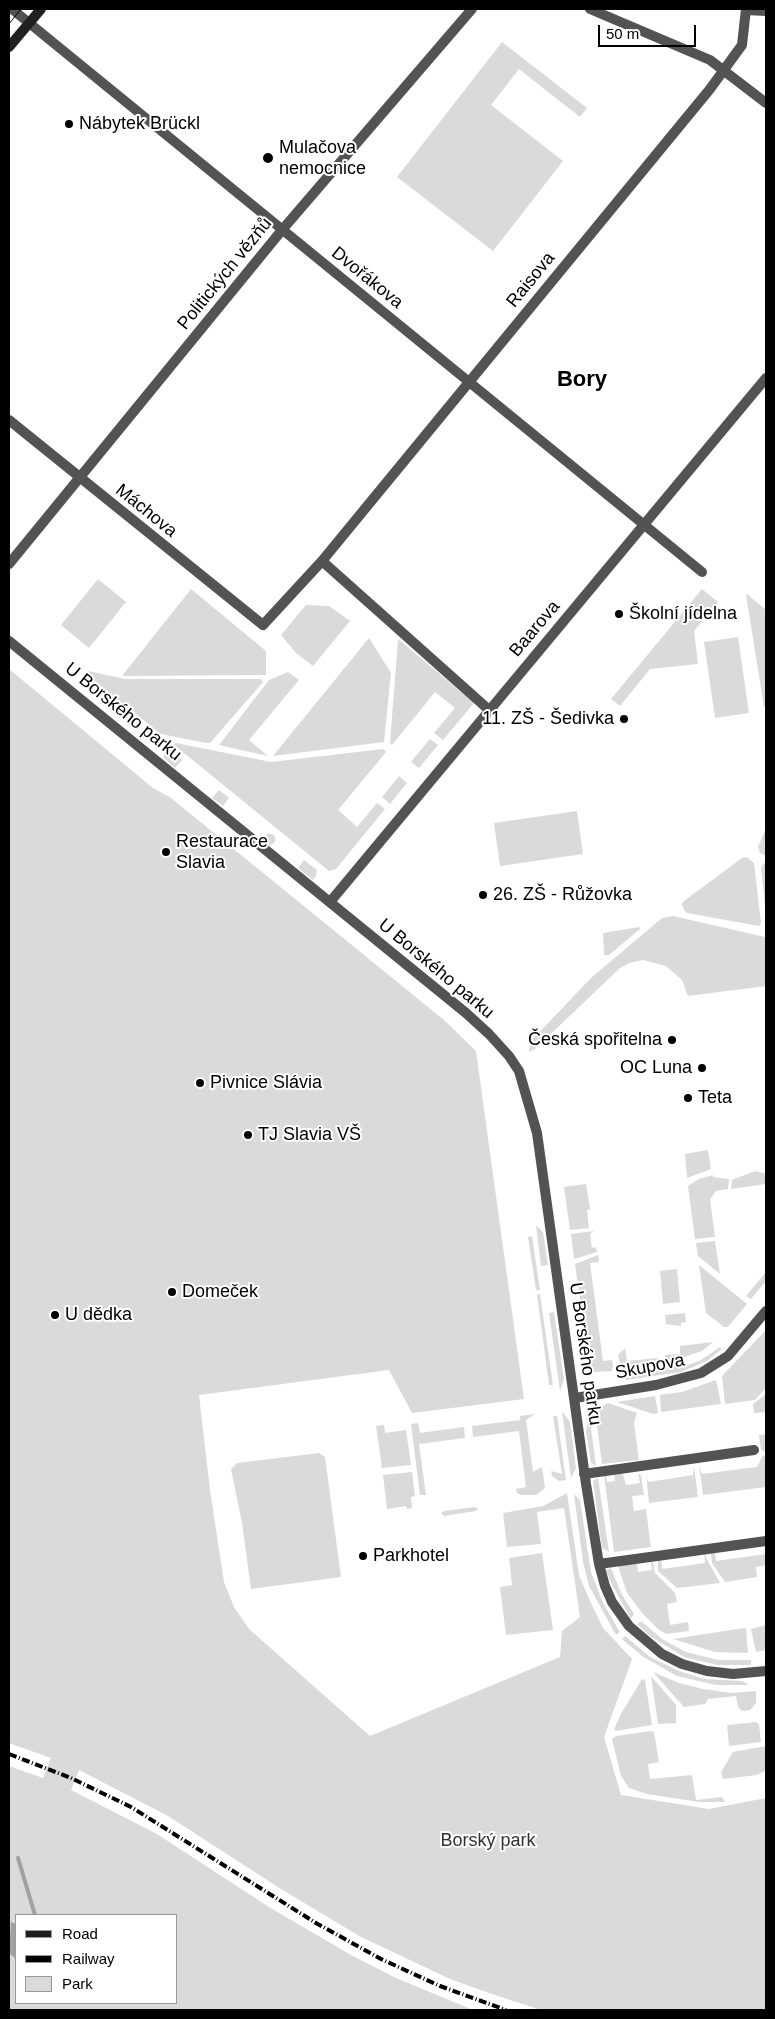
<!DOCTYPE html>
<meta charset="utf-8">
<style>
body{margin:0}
#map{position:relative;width:775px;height:2019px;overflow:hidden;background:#fff;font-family:Arial,sans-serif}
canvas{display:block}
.frame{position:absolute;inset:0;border:10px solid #000;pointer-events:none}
.legend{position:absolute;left:15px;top:1914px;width:162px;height:90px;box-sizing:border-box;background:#fff;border:1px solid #999;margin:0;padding:6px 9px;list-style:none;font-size:15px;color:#000}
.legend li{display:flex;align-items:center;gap:10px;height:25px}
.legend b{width:25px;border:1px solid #999}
.scale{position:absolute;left:598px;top:25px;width:98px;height:22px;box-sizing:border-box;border:2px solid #000;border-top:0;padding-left:6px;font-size:15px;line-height:18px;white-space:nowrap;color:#000;-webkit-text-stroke:4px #fff;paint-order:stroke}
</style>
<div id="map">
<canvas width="775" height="2019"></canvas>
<div class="frame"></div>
<ul class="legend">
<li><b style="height:6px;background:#202020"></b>Road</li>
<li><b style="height:6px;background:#000"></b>Railway</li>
<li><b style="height:14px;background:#dadada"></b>Park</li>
</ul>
<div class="scale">50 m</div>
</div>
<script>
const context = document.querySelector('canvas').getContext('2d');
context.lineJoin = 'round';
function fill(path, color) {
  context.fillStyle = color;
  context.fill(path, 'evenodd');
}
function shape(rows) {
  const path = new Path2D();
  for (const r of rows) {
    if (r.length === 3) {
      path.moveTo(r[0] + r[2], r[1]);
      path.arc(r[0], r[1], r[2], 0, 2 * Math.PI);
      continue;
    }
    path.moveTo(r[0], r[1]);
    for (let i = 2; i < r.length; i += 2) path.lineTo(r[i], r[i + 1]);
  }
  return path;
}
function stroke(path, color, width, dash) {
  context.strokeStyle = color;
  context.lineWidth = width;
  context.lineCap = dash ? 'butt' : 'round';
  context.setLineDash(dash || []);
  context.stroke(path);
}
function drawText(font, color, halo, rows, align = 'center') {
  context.font = font + ' Arial,sans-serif';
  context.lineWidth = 4;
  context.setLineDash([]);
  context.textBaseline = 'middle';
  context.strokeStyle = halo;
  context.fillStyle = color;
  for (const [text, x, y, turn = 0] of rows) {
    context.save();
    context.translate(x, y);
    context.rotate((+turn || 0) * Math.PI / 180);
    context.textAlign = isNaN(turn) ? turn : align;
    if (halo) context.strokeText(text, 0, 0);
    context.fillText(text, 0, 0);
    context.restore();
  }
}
fill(shape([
 [502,42,587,108,580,117,519,69,491,105,563,161,493,251,397,177],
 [98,579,126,602,89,648,61,625],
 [191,589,266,651,266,675,122,676],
 [702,589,718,602,694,631,698,664,650,669,620,706,611,699],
 [747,594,766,610,766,705,764,707,746,595],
 [306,605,329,606,350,621,313,666,296,653,281,635],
 [738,637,749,713,715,718,704,642],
 [369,638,391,673,384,742,273,756],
 [398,639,474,703,443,740,434,733,455,708,435,692,392,745,390,743],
 [9,669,153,788,171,798,444,1020,476,1051,524,1399,412,1413,389,1370,199,1395,210,1490,224,1582,234,1607,249,1629,370,1736,560,1657,562,1631,580,1617,564,1508,537,1512,541,1544,507,1547,503,1513,543,1506,567,1493,579,1575,589,1599,603,1628,632,1659,604,1737,621,1795,709,1809,766,1798,766,2010,541,2010,489,1993,450,1979,361,1937,281,1889,168,1816,79,1770,71,1790,157,1834,269,1907,351,1955,396,1978,473,2010,9,2010,9,1766,43,1778,51,1758,9,1743],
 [16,1915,176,1915,176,2003,16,2003],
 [88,671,125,679,261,679,263,682,210,743,206,743,161,734,85,673],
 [288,672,299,680,249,740,268,756,219,745,269,680],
 [430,739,438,745,419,768,411,762],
 [176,743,271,762,383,749,386,752,338,810,357,827,377,803,385,809,336,869,329,871,173,744],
 [169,749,182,760,175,768,163,757],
 [399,776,407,783,390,804,382,797],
 [219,790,229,798,223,806,212,798],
 [577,811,583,854,500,866,494,823],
 [766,828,766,856,760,853,758,847],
 [270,839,5.5],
 [747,857,754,863,761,923,759,926,687,913,684,910,682,904,684,901,742,858],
 [304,860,317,870,316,876,313,880,298,868],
 [766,861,766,915,761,867],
 [673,916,765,937,766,986,688,996,682,980,666,966,643,960,629,963,620,968,535,1049,529,1052,530,1042,591,978,662,918],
 [639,927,640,929,609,955,604,955,603,933],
 [708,1150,711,1169,687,1178,685,1154],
 [755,1171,766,1174,766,1184,731,1189,732,1180],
 [713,1175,713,1177,729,1179,728,1189,716,1191,710,1199,715,1237,695,1239,688,1186,699,1179],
 [586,1184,590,1209,587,1210,589,1228,570,1230,564,1187],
 [536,1225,543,1232,548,1265,541,1266],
 [594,1231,590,1234,592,1248,596,1247,597,1252,574,1259,571,1234],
 [532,1236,540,1290,536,1290,528,1237],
 [715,1241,720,1274,698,1256,696,1243],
 [598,1255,599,1262,590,1263,603,1361,612,1360,613,1366,612,1371,595,1372,590,1369,575,1264],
 [699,1265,747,1304,728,1327,724,1327,706,1313],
 [677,1269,680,1302,663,1304,660,1271],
 [766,1272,766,1281,751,1299,746,1296],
 [540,1294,553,1385,549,1385,537,1295],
 [554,1312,564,1379,560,1391,549,1313],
 [685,1313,686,1322,681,1323,681,1326,666,1324,665,1315],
 [766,1330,766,1388,755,1400,725,1404,722,1376],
 [713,1342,702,1351,666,1363,665,1355,680,1354,680,1346],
 [720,1347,722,1349,707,1361,681,1372,626,1380,622,1376,688,1365,701,1360],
 [625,1348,627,1361,659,1358,660,1364,621,1368,618,1355],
 [716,1380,721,1404,661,1412,660,1395,682,1392],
 [766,1394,766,1412,754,1413,753,1404],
 [655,1396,658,1413,653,1414,617,1402],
 [608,1403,637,1413,634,1423,639,1460,602,1464,596,1418,598,1409],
 [595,1406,597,1406,590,1421,596,1466,591,1463,586,1431,590,1411],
 [562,1411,570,1422,576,1468,571,1478],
 [535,1414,526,1420,533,1472,542,1467,545,1488,536,1495,521,1495,517,1493,516,1489,526,1487,519,1431,473,1437,472,1426,520,1420,520,1416],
 [553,1416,557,1416,566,1480,559,1481,552,1476,551,1471,562,1474],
 [418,1423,420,1433,464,1427,465,1438,419,1444,426,1495,420,1495,411,1424],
 [384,1425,385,1433,406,1430,411,1465,382,1468,376,1426],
 [766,1434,766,1452,761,1450,759,1435],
 [319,1453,325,1457,341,1577,251,1589,242,1523,231,1469,237,1463],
 [763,1455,766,1457,766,1487,703,1495,699,1466,702,1474,757,1467],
 [694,1466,698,1497,649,1503,646,1473,648,1482,693,1475],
 [412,1472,415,1496,411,1497,412,1508,407,1509,406,1506,387,1509,383,1475],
 [614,1474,623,1474,626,1485,640,1483,638,1474,641,1475,644,1495,632,1496,634,1511,646,1509,651,1547,614,1552,604,1475,606,1475,607,1482,615,1481],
 [598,1478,609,1552,602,1548,593,1481],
 [574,1494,580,1500,591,1572,603,1603,620,1632,616,1635,589,1586,583,1562],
 [475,1507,478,1509,476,1511,444,1516,441,1513,444,1511],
 [715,1552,716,1561,766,1554,766,1565,756,1567,757,1577,725,1582,712,1563,711,1554],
 [542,1553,553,1630,506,1635,500,1587,512,1585,509,1558],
 [704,1554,720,1583,677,1588,658,1571,658,1561,661,1560,662,1569,705,1563],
 [651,1561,653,1563,655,1573,675,1593,677,1602,667,1604,670,1625,688,1622,689,1631,666,1634,658,1629,643,1614,627,1593,617,1563,637,1563,638,1572,652,1570],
 [611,1568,621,1593,634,1614,631,1619,611,1583,606,1570],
 [641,1621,662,1639,686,1652,718,1660,751,1660,751,1665,717,1665,684,1657,650,1636,637,1624],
 [766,1625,766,1650,756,1652,751,1629],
 [744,1628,746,1629,748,1653,715,1652,673,1639],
 [625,1636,650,1657,679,1671,704,1679,742,1681,749,1685,716,1685,677,1676,642,1656,622,1639],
 [653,1672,679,1683,703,1689,732,1693,756,1691,756,1703,750,1710,742,1711,738,1707,736,1696,708,1699,705,1704,684,1707],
 [651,1676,676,1705,676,1723,658,1724],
 [642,1679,645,1680,652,1725,616,1731,614,1729,621,1714],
 [756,1722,759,1724,761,1742,729,1746,727,1725],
 [651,1731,654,1732,659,1762,648,1764,650,1779,692,1775,696,1800,722,1797,725,1802,699,1802,647,1794,629,1788,621,1776,612,1739,616,1736],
 [766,1746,765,1771,757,1775,723,1779,721,1772,733,1752]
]), '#dadada');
fill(shape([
 [11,1922,16,1924,16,1959,10,1954,9,1949]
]), '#a1a1a1');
stroke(shape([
 [18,1858,35,1915]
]), '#a1a1a1', 4);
stroke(shape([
 [12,9,702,572],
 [590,9,710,60,766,103],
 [746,10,766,11],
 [9,420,263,625,322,561,710,89,742,45,746,9],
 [322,561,488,709],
 [9,564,282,230,472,9],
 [9,641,466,1013,489,1034,509,1056,519,1071,537,1133,586,1484,599,1564,605,1586,612,1602,629,1626,662,1654,682,1664,707,1671,733,1674,766,1671],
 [330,902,766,378],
 [575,1398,656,1385,701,1373,728,1356,766,1311],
 [584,1474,754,1450],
 [599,1564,766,1541]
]), '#535353', 10);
stroke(shape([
 [9,47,41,9]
]), '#202020', 10);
stroke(shape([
 [9,24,21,9]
]), '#000', 1);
stroke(shape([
 [9,1754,71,1778,131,1807,316,1923,381,1959,440,1986,506,2010]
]), '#000', 4, [8, 2.5, 1, 2.5]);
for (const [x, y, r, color] of [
 [69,124,5,"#000"],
 [268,158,6,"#000"],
 [619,614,5,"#000"],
 [624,719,5,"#000"],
 [166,852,5,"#000"],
 [483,895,5,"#000"],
 [672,1040,5,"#000"],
 [702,1068,5,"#000"],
 [200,1083,5,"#000"],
 [688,1098,5,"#000"],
 [248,1135,5,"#000"],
 [172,1292,5,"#000"],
 [55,1315,5,"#000"],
 [363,1556,5,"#000"]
]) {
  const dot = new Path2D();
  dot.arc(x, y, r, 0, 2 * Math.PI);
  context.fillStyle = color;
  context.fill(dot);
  stroke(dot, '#fff', 2);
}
drawText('18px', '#000', '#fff', [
 ["Nábytek Brückl",79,124],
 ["Mulačova",279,148],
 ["nemocnice",279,169],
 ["Školní jídelna",629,614],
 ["11. ZŠ - Šedivka",614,719,"right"],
 ["Restaurace",176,842],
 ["Slavia",176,863],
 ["26. ZŠ - Růžovka",493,895],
 ["Česká spořitelna",662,1040,"right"],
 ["OC Luna",692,1068,"right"],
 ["Pivnice Slávia",210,1083],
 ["Teta",698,1098],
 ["TJ Slavia VŠ",258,1135],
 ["Domeček",182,1292],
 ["U dědka",65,1315],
 ["Parkhotel",373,1556]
], 'left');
drawText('18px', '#000', '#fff', [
 ["Politických vězňů",225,274,-51],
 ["Dvořákova",367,278,39],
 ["Raisova",531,280,-51],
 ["Máchova",146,511,39],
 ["Baarova",535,629,-50],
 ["U Borského parku",123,712,39],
 ["U Borského parku",436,969,40],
 ["U Borského parku",585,1354,82],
 ["Skupova",650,1367,-11]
]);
drawText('18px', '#313131', '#fff', [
 ["Borský park",488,1841]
]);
drawText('bold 22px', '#000', '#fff', [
 ["Bory",582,380]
]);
</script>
